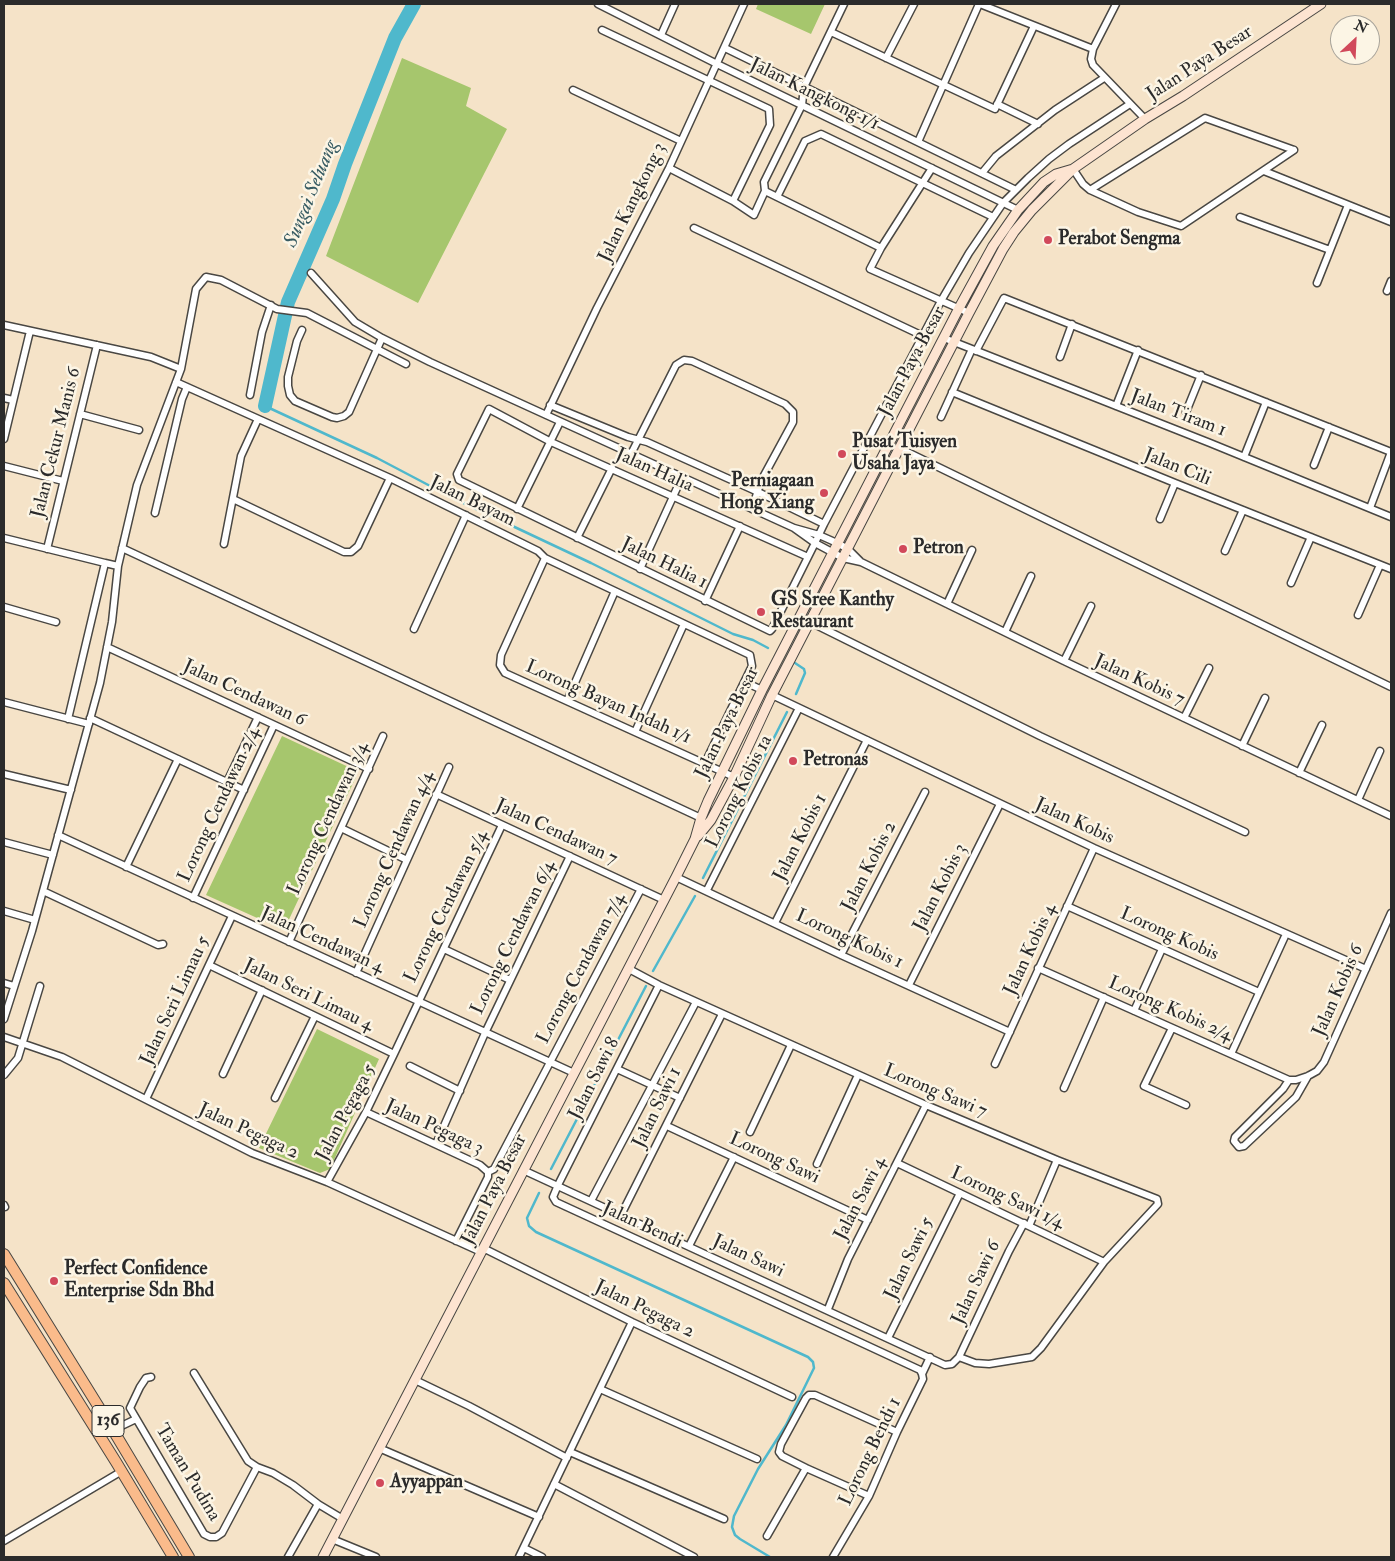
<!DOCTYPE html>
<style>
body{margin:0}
#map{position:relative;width:1395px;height:1561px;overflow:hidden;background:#f5e3c8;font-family:"IM FELL Double Pica",serif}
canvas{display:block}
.frame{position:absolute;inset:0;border:5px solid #2b2b2b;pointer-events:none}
.north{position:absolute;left:1330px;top:15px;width:50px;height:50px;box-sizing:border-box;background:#fcf5e5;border:1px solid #a8a49b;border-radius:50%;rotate:25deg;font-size:14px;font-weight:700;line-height:20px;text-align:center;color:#2b2b2b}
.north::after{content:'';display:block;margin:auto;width:18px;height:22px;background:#d1495b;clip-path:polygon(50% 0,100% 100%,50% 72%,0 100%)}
</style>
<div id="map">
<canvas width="1395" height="1561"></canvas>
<div class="frame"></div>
<div class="north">N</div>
</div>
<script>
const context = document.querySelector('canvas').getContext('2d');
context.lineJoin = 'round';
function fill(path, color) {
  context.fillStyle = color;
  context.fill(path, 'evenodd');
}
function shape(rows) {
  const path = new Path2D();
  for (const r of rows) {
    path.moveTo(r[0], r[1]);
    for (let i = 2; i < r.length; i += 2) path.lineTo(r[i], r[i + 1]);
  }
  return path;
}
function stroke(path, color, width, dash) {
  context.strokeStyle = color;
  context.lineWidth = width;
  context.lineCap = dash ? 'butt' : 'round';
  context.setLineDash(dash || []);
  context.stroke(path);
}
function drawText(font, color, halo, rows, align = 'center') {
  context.font = font + ' "IM FELL Double Pica",serif';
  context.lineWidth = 5;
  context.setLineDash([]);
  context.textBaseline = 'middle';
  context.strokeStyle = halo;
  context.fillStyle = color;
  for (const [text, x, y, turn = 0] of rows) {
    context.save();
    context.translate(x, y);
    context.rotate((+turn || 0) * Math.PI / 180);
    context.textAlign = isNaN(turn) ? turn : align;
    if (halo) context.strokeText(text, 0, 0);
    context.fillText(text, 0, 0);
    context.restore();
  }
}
fill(shape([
 [758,4,825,4,811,34,756,9],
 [402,58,471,88,466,106,507,129,418,303,326,256],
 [282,736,355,770,356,777,284,930,206,895],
 [317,1029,379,1059,330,1169,320,1173,259,1148]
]), '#a6c66d');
stroke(shape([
 [265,406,377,458,453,498,591,563,733,634,753,640,768,648],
 [795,663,804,669,805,673,796,694],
 [703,878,787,712],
 [653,971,695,896],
 [551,1169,646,986],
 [539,1193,527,1218,529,1226,536,1232,808,1357,813,1362,814,1368,786,1425,758,1469,734,1516,732,1527,735,1535,740,1539,770,1557]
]), '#4fb8cc', 2.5);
stroke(shape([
 [265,406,288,302,333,199,345,164,395,38,414,4]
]), '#4fb8cc', 14);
const street = shape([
 [598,4,717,64,1018,210],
 [980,4,1093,49],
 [1116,4,1093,49,1091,59,1093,65,1145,119],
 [602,30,769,109,770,125,733,201],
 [831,32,995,109,1034,26],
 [661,35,675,4],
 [725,48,1016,190],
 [886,58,914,4],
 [573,90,681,141],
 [997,104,1038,124],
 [918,142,979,4],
 [669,168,733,201,754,215,765,191,764,182,802,105,804,87,844,4],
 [932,168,881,248,870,269,969,313],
 [1073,169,1083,184,1090,190,1138,212,1181,226,1294,150],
 [1264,171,1391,222],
 [982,173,996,156,1055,110,1104,78],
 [1090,190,1205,118,1294,150],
 [765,191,881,248],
 [777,197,805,141,821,134,993,217],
 [1240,217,1330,250],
 [694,228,923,336],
 [311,273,355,322,382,338,430,362,794,528,819,535,837,543,848,549,860,561],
 [1317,283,1348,205],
 [1387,291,1391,281],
 [4,325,151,357,181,369],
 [302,330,297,341,288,377,288,386,290,395,295,401,332,417,337,418,344,416,349,412,382,338],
 [944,338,1210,443,1391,517],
 [976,351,1004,298,1391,452],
 [1060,357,1072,324],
 [176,382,390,478,538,551,545,558,750,655,752,666,705,763],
 [952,392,1175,483,1391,569],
 [250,395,262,332,271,305],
 [4,398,13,400],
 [550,405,628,437,647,442,758,492,824,524],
 [1116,406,1138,350],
 [1186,412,1201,375],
 [80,414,139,430],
 [546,415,597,308,669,168,744,4],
 [941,417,972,349],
 [4,439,30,331],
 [899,448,1391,687],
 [631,454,676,365,684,360,692,361,785,404,793,412,793,422,761,481,752,509],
 [1244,457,1266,402],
 [1314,465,1329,427],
 [4,466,63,481],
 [233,499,344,552,351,552,358,546,390,478],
 [1370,508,1391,452],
 [517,509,560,422],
 [155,513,182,399,187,387],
 [1160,519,1175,483],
 [794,528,815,543,843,558,861,562,1064,661,1391,816],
 [4,538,105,563],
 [577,538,612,468],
 [224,544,241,456,258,419],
 [122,548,701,818],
 [47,549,97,345],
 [1225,551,1243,510],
 [808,557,551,442,489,409,457,474,459,480,770,631,772,629,815,543,824,524,941,301,969,253,1003,203,1028,178,1049,159,1069,144,1130,104],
 [545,558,501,655,500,665,505,673,734,777],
 [640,569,682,477],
 [1291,583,1311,537],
 [705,601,740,526],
 [947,604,972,550],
 [4,607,56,622],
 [1358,615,1380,565],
 [810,622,1040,736,1245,832],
 [414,629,466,515],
 [1005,632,1031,576],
 [107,647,369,769],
 [1064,661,1091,606],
 [745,682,762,690],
 [772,695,1094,848,1366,969],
 [567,701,615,591],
 [4,702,89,724],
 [90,718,244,790],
 [1184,718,1209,668],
 [68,719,105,563,118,566],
 [635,732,684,624],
 [1242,746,1265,698],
 [1299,773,1322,725],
 [4,774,71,790],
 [227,782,258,717],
 [436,794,664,900],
 [1358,800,1380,751],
 [341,828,407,860],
 [58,835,574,1073],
 [4,842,53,855],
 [126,867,178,759],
 [676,877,841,955,1010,1032],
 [707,890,799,708],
 [43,891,158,945,163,944],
 [193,898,274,725],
 [1067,906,1259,992],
 [4,911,35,920],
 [775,923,867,740],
 [289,942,383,736],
 [444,949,510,980],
 [841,955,925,792],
 [209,965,394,1054],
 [1038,968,1289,1080,1296,1080,1308,1076,1317,1071,1324,1062,1391,913],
 [629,969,659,985,926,1105,1057,1160,1157,1199,1158,1204,1104,1262,1041,1348,1032,1357,989,1364,975,1363,959,1357],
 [356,973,449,767],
 [4,983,14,986],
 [659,985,558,1185,553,1197,556,1202,838,1332,920,1370,922,1374],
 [909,985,1000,804],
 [1134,1011,1162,949],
 [4,1019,32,931,100,683,112,622,118,566,137,485,181,369,196,289,206,277,221,280,277,309,307,313,406,364],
 [1172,1028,1144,1086,1186,1105],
 [4,1037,62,1057,252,1153,327,1182,481,1252],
 [1231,1054,1286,934],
 [995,1064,1094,848],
 [410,1066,460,1091],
 [617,1069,680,1098],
 [223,1074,262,990],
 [4,1075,18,1058,40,986],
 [1289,1080,1283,1089,1235,1137,1234,1141,1239,1147,1244,1146,1296,1097,1308,1076],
 [1064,1088,1104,997],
 [275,1098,315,1016],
 [146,1099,232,916],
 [366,1112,480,1165,488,1172],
 [667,1126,868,1220],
 [750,1132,791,1045],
 [436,1144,485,1033,570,856],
 [897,1163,1104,1262],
 [817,1164,858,1075],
 [523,1170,945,1365,952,1364,959,1357,1009,1251,1024,1223],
 [488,1172,494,1169,641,889],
 [327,1182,366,1112,394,1054,502,825],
 [591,1201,696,1002],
 [4,1205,5,1207],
 [621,1215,722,1014],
 [1029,1226,1057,1160],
 [456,1241,488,1177,488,1172],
 [689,1246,734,1157],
 [483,1248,632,1322,792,1397],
 [828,1309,848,1259,926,1105],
 [888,1338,960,1193],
 [194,1373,248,1461,257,1467,273,1473,293,1485,318,1504,343,1519],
 [151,1377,146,1378,140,1387,130,1408,204,1534,210,1537,216,1537,222,1533,257,1467],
 [415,1380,469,1406,567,1458],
 [600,1389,757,1459],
 [113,1430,136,1419],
 [379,1448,539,1517],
 [570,1452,724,1519],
 [554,1484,694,1557],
 [869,1496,806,1468,782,1456,779,1452,781,1444,806,1398,809,1395,815,1395,897,1432],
 [767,1536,806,1468],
 [332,1539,376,1557],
 [4,1541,122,1471],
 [524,1548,542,1557],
 [288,1557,318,1504],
 [519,1557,632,1322],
 [833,1557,869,1496,897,1432,923,1379,922,1374,930,1357]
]);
const secondary = shape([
 [698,836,711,820,734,777,772,695,969,313,1003,249,1014,232,1032,210,1073,169,1145,119,1183,96,1321,4],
 [323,1557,676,877,695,839,701,818,708,801,762,690,959,308,993,246,1018,210,1044,182,1056,174,1073,169]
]);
const primary = shape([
 [4,1254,113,1430,189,1557],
 [4,1283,116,1462,173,1557]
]);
stroke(street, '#494743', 9);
stroke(secondary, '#494743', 11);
stroke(primary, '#494743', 12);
stroke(street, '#fff', 6);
stroke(secondary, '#fde4d1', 9);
stroke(primary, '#fabb8b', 10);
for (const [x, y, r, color] of [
 [1048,240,5,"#d1495b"],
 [842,454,5,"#d1495b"],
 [824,493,5,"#d1495b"],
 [903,549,5,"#d1495b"],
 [761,612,5,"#d1495b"],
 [793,761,5,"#d1495b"],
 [54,1281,5,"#d1495b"],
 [380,1483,5,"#d1495b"]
]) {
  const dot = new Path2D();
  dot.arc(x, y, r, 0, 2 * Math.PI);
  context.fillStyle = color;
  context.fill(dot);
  stroke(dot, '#fcf5e5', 2);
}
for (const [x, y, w] of [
 [108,1421,32]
]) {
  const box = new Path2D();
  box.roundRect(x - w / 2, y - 15.5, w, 31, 4);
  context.fillStyle = '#fcf5e5';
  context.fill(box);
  stroke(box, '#2b2b2b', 1);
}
drawText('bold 18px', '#2b2b2b', null, [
 ["136",108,1421]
]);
drawText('19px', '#2b2b2b', '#fcf5e5', [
 ["Jalan Paya Besar",1200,64,-33],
 ["Jalan Kangkong 1/1",814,95,26],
 ["Jalan Kangkong 3",633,203,-64],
 ["Jalan Paya Besar",913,362,-62],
 ["Jalan Tiram 1",1178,414,21],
 ["Jalan Cekur Manis 6",57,443,-76],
 ["Jalan Cili",1177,468,22],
 ["Jalan Halia",654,471,24],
 ["Jalan Bayam",472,502,26],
 ["Jalan Halia 1",664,564,26],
 ["Jalan Kobis 7",1139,681,25],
 ["Jalan Cendawan 6",244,694,25],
 ["Lorong Bayan Indah 1/1",608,703,24],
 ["Jalan Paya Besar",728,723,-64],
 ["Lorong Kobis 1a",740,792,-63],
 ["Lorong Cendawan 2/4",220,805,-65],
 ["Lorong Cendawan 3/4",329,819,-65],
 ["Jalan Kobis",1074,822,25],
 ["Jalan Cendawan 7",556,833,25],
 ["Jalan Kobis 1",801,838,-63],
 ["Lorong Cendawan 4/4",395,850,-66],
 ["Jalan Kobis 2",870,867,-63],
 ["Jalan Kobis 3",941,888,-63],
 ["Lorong Cendawan 5/4",447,907,-64],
 ["Lorong Kobis",1169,935,24],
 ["Lorong Cendawan 6/4",514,938,-64],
 ["Lorong Kobis 1",849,940,25],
 ["Jalan Cendawan 4",322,941,25],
 ["Jalan Kobis 4",1031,950,-65],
 ["Lorong Cendawan 7/4",582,969,-62],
 ["Jalan Kobis 6",1339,991,-66],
 ["Jalan Seri Limau 4",308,996,26],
 ["Jalan Seri Limau 5",176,1001,-65],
 ["Lorong Kobis 2/4",1170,1010,24],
 ["Jalan Sawi 8",595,1079,-63],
 ["Lorong Sawi 7",935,1092,23],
 ["Jalan Sawi 1",658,1108,-64],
 ["Jalan Pegaga 5",347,1113,-62],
 ["Jalan Pegaga 3",434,1128,25],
 ["Jalan Pegaga 2",248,1132,25],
 ["Lorong Sawi",774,1159,25],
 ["Jalan Paya Besar",495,1190,-63],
 ["Jalan Sawi 4",861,1199,-63],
 ["Lorong Sawi 1/4",1007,1199,25],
 ["Jalan Bendi",642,1226,25],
 ["Jalan Sawi",748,1257,25],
 ["Jalan Sawi 5",910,1259,-64],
 ["Jalan Sawi 6",977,1283,-65],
 ["Jalan Pegaga 2",644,1310,26],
 ["Lorong Bendi 1",871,1452,-64],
 ["Taman Pudina",187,1473,59]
]);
drawText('bold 19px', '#2b2b2b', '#fcf5e5', [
 ["Perabot Sengma",1058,240],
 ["Pusat Tuisyen",852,443],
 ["Usaha Jaya",852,465],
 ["Perniagaan",814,482,"right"],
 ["Hong Xiang",814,504,"right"],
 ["Petron",913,549],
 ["GS Sree Kanthy",771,601],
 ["Restaurant",771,623],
 ["Petronas",803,761],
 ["Perfect Confidence",64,1270],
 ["Enterprise Sdn Bhd",64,1292],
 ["Ayyappan",390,1483]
], 'left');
drawText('italic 20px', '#385c63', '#fcf5e5', [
 ["Sungai Seluang",312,194,-68]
]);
</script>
